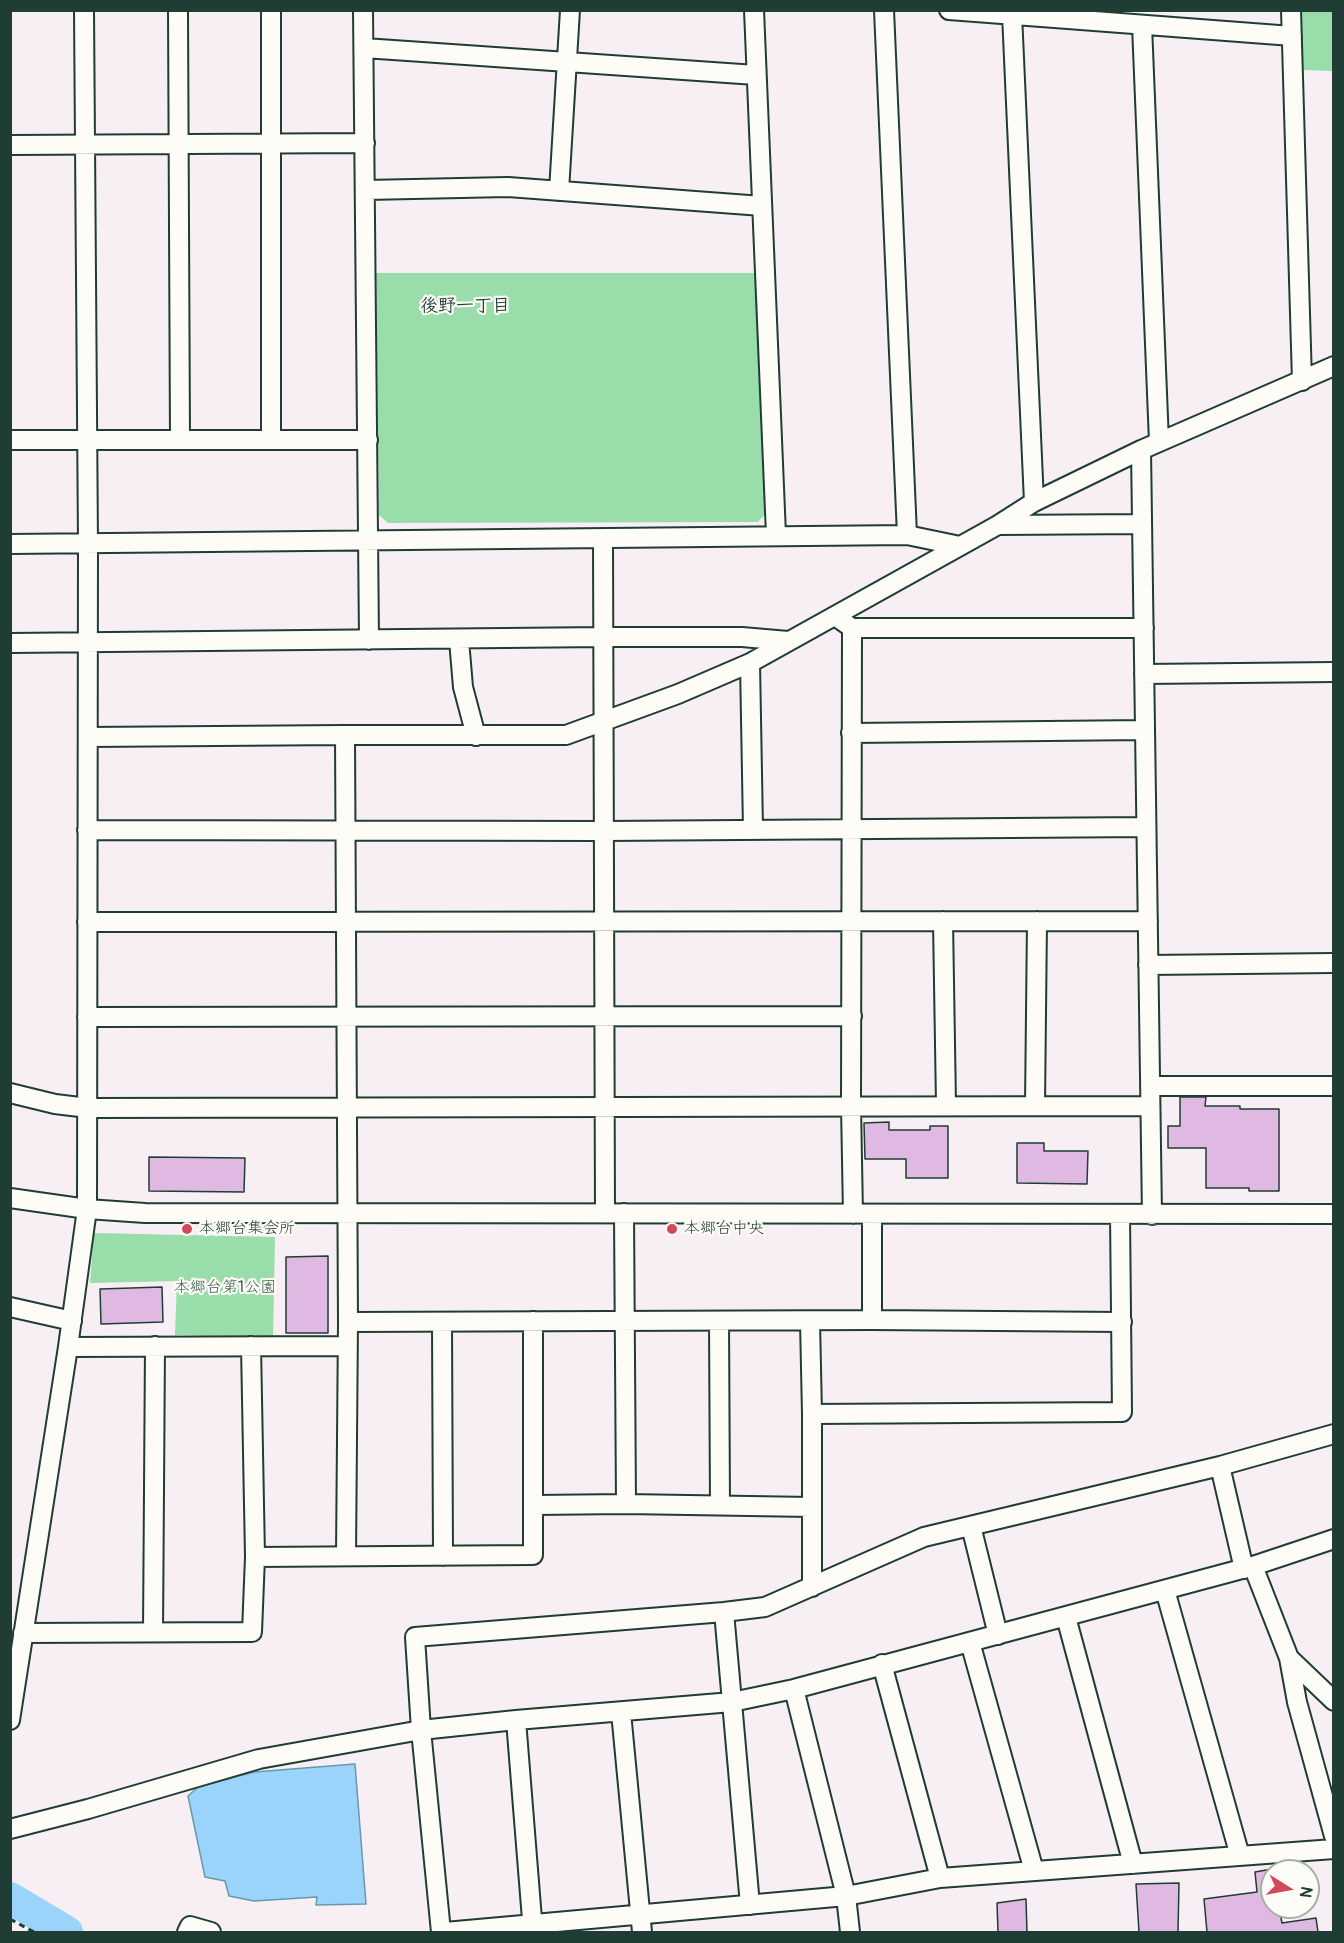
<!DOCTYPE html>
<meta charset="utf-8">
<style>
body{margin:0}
#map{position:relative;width:1344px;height:1943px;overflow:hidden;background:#f7eff3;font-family:Pangolin,sans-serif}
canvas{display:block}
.frame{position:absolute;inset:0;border:12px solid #1f3d34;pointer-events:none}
.north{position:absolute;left:1260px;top:1859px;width:60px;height:60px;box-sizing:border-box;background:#fdfcf7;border:2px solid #a4b0a9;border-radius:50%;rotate:101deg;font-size:16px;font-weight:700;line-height:24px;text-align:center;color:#1f3d34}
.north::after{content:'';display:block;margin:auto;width:21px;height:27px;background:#d1495b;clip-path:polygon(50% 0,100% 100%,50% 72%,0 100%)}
</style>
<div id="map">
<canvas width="1344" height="1943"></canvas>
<div class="frame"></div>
<div class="north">N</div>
</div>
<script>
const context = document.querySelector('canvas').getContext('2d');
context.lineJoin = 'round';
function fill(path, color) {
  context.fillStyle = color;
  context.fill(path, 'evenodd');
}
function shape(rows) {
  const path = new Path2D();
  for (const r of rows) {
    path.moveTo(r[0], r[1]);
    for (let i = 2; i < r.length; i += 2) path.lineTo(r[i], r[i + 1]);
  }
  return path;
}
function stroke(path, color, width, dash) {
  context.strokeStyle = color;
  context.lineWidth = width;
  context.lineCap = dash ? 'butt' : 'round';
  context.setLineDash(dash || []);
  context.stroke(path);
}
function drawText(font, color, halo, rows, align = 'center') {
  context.font = font + ' Pangolin,"Klee One",sans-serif';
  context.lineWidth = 4.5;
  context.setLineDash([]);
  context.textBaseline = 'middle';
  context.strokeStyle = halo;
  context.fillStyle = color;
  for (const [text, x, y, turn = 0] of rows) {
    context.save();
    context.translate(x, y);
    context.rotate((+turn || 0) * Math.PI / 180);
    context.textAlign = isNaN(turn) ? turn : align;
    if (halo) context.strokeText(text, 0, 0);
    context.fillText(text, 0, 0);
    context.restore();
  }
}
fill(shape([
 [1299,11,1333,11,1333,71,1302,70],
 [376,273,758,273,767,512,758,522,388,523,379,515],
 [94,1233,275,1237,273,1338,175,1335,177,1281,90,1283]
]), '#98ddaa');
const water = shape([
 [355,1764,366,1904,316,1905,317,1897,254,1901,229,1896,225,1881,205,1877,188,1796,198,1787,254,1772,355,1764]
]);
fill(water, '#9ad4fa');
stroke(water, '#6998ab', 1.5);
stroke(shape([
 [10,1898,67,1932]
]), '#9ad4fa', 32);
const building = shape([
 [1180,1097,1206,1097,1205,1106,1240,1106,1240,1109,1279,1109,1279,1191,1249,1191,1249,1188,1206,1188,1206,1148,1168,1148,1168,1126,1180,1126,1180,1097],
 [889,1122,889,1130,930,1130,930,1126,948,1126,948,1178,906,1178,906,1159,865,1159,864,1123,889,1122],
 [1017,1143,1044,1143,1044,1151,1088,1151,1087,1184,1017,1183,1017,1143],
 [149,1157,245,1158,244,1192,149,1191,149,1157],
 [328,1256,328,1333,286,1333,286,1257,328,1256],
 [162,1287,163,1322,101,1324,100,1289,162,1287],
 [1272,1869,1272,1907,1279,1907,1282,1923,1316,1918,1318,1932,1207,1932,1204,1899,1257,1892,1255,1872,1272,1869],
 [1179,1883,1178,1932,1139,1932,1136,1884,1179,1883],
 [1026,1899,1027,1932,998,1932,997,1903,1026,1899]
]);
fill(building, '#e0b9e2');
stroke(building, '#1f3d34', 1.5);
const minor = shape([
 [178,10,180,439],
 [363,10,369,640],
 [754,10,776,535],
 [884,10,907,535],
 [949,10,1292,36],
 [1291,10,1302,381],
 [1012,14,1034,502],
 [1142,25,1159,442],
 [364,48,756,75],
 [10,145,365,143],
 [366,190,508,187,762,206],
 [559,191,570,10],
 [271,439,271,10],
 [10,440,368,440],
 [1141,450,1152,1215],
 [998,525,1142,524],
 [603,539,605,1212],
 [10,544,907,535,960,546],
 [835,616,852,628,851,1106,853,1214],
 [852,628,1144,628],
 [459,640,463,687,476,736],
 [10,643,603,637,742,637,788,641],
 [750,663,753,829],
 [1144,674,1334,672],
 [851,733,1145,730],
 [345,735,348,1322,346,1555],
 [88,737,345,735,566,735,678,694,750,663,998,525,1034,502,1141,450,1334,366],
 [87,830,605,831,1146,827],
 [943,921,946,1105],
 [87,922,1148,921],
 [1148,965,1334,963],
 [87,1017,852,1016],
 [1150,1086,1334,1086],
 [10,1093,55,1104,88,1108,1150,1106],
 [1035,1105,1037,921],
 [10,1198,87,1209,145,1213,1334,1214],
 [624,1213,626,1504],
 [872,1214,872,1320],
 [10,1307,72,1321],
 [719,1321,720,1505],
 [810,1321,812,1414,812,1587],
 [348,1322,872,1320,1122,1322],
 [442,1322,443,1556],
 [68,1347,347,1346],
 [812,1414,1122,1412,1120,1214],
 [1220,1466,1244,1569],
 [534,1505,626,1504,811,1507],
 [971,1526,998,1635],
 [255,1557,533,1555,533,1321],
 [1253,1566,1289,1658,1334,1701],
 [1165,1590,1240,1856],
 [724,1612,750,1905],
 [1066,1617,1133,1864],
 [153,1632,155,1346],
 [23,1633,252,1632,255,1557,251,1346],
 [970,1642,1034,1871],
 [1289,1658,1297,1702,1334,1836],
 [882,1664,940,1878],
 [794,1689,846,1896,850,1932],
 [621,1712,642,1932],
 [10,1720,68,1347,87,1209,88,544,84,10],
 [516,1720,533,1932],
 [10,1829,88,1809,259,1759,421,1730,516,1720,732,1702,794,1689,1253,1566,1334,1539],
 [187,1932,190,1926,211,1932],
 [441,1932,421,1730,415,1637,724,1612,765,1607,924,1537,1220,1466,1334,1434],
 [445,1932,846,1896,940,1878,1334,1849]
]);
stroke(minor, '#1f3d34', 22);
stroke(shape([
 [10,1919,34,1932]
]), '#1f3d34', 3, [6, 4.5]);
stroke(minor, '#fdfcf7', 18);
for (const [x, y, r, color] of [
 [187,1229,6,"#d1495b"],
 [672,1229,6,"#d1495b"]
]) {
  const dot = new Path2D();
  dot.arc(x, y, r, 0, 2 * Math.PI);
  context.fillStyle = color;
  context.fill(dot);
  stroke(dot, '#fdfcf7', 2);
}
drawText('16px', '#1f3d34', '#fdfcf7', [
 ["本郷台集会所",199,1229],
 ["本郷台中央",684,1229]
], 'left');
drawText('16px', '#375d4c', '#fdfcf7', [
 ["本郷台第1公園",225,1288]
]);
drawText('bold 18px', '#1f3d34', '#fdfcf7', [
 ["後野一丁目",465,306]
]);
</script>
